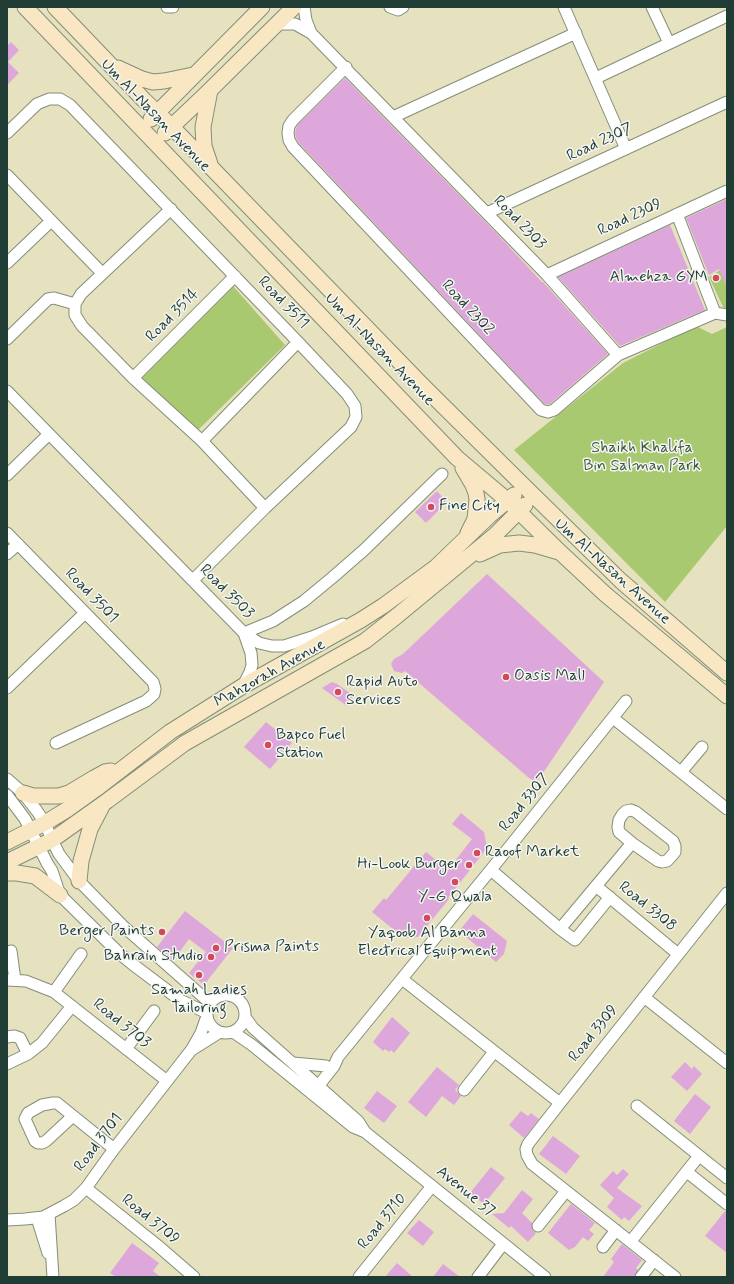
<!DOCTYPE html>
<style>
body{margin:0}
#map{position:relative;width:734px;height:1284px;overflow:hidden;background:#e6e1be;font-family:Mynerve,sans-serif}
canvas{display:block}
.frame{position:absolute;inset:0;border:8px solid #1f3d34;pointer-events:none}
</style>
<div id="map">
<canvas width="734" height="1284"></canvas>
<div class="frame"></div>
</div>
<script>
const context = document.querySelector('canvas').getContext('2d');
context.lineJoin = 'round';
function fill(path, color) {
  context.fillStyle = color;
  context.fill(path, 'evenodd');
}
function shape(rows) {
  const path = new Path2D();
  for (const r of rows) {
    if (r.length === 3) {
      path.moveTo(r[0] + r[2], r[1]);
      path.arc(r[0], r[1], r[2], 0, 2 * Math.PI);
      continue;
    }
    path.moveTo(r[0], r[1]);
    for (let i = 2; i < r.length; i += 2) path.lineTo(r[i], r[i + 1]);
  }
  return path;
}
function stroke(path, color, width, dash) {
  context.strokeStyle = color;
  context.lineWidth = width;
  context.lineCap = dash ? 'butt' : 'round';
  context.setLineDash(dash || []);
  context.stroke(path);
}
function drawText(font, color, halo, rows, align = 'center') {
  context.font = font + ' Mynerve,sans-serif';
  context.lineWidth = 3;
  context.setLineDash([]);
  context.textBaseline = 'middle';
  context.strokeStyle = halo;
  context.fillStyle = color;
  for (const [text, x, y, turn = 0] of rows) {
    context.save();
    context.translate(x, y);
    context.rotate((+turn || 0) * Math.PI / 180);
    context.textAlign = isNaN(turn) ? turn : align;
    if (halo) context.strokeText(text, 0, 0);
    context.fillText(text, 0, 0);
    context.restore();
  }
}
fill(shape([
 [720,270,727,282,727,311,725,311,709,277],
 [233,286,285,345,194,434,139,379],
 [696,326,712,334,727,327,727,526,665,602,514,450,623,363]
]), '#a9c971');
fill(shape([
 [11,42,19,50,8,62,19,73,7,85,7,46],
 [345,78,499,236,542,282,543,282,608,354,550,404,545,404,536,395,299,143,296,138,295,133,296,129,298,124],
 [727,199,727,288,719,269,709,275,686,218],
 [670,225,705,310,620,346,558,277],
 [437,491,447,502,426,523,415,512],
 [487,574,604,682,537,782,529,778,405,671,402,673,394,671,391,664,394,659,403,654],
 [332,682,337,684,354,696,347,706,322,688],
 [266,722,292,743,270,769,244,747],
 [461,813,484,832,487,848,448,898,449,899,418,937,404,938,372,912,384,898,386,900,426,852,448,870,472,839,452,824],
 [185,911,233,948,204,985,189,973,206,952,189,939,173,961,157,947],
 [473,914,507,941,504,954,496,962,459,931],
 [392,1017,410,1033,394,1053,391,1050,389,1052,385,1049,383,1051,373,1042],
 [685,1062,692,1069,694,1066,702,1074,687,1091,671,1077],
 [437,1067,459,1085,455,1090,461,1096,454,1105,442,1096,426,1117,408,1102],
 [377,1091,397,1106,384,1123,364,1108],
 [695,1094,711,1107,690,1134,674,1121],
 [521,1111,528,1116,531,1113,539,1119,524,1138,509,1125],
 [553,1136,580,1156,566,1174,539,1154],
 [491,1167,505,1178,484,1204,470,1193],
 [623,1169,629,1174,617,1188,642,1206,629,1221,624,1217,622,1220,607,1207,614,1198,600,1185,613,1171,617,1175],
 [522,1190,533,1199,522,1213,532,1223,532,1229,536,1233,528,1242,511,1226,509,1228,492,1214,504,1213],
 [571,1204,595,1223,589,1230,594,1234,588,1241,583,1237,575,1247,569,1250,548,1233],
 [725,1211,727,1211,727,1253,705,1236],
 [419,1220,434,1232,423,1246,407,1233],
 [132,1243,159,1263,153,1271,161,1277,116,1277,110,1273],
 [622,1244,642,1260,636,1268,638,1270,634,1277,603,1277,614,1262,611,1259],
 [397,1263,413,1277,385,1277],
 [443,1264,460,1277,433,1277]
]), '#dea7db');
const street = shape([
 [167,7,173,7],
 [304,7,306,20,311,33],
 [390,7,398,10,403,7],
 [564,7,626,149],
 [652,7,669,43],
 [277,24,295,24,311,33,547,275,618,355],
 [346,67,293,120,289,126,288,133,289,140,293,147,541,410,548,412,554,410,618,355,715,313,727,315],
 [596,78,727,16],
 [393,117,576,33],
 [7,133,37,104,49,99,60,99,70,105,298,342,347,394,355,406,356,417,351,427,265,508,193,580],
 [7,175,102,273],
 [171,209,81,294,75,304,75,315,82,326,133,378,202,441,265,508],
 [487,213,727,102],
 [677,214,715,313],
 [7,263,51,221],
 [547,275,727,191],
 [7,339,48,299,54,298,75,304],
 [133,378,235,276],
 [7,391,244,633,259,643,272,646,284,646,312,637,343,624],
 [202,441,298,342],
 [7,475,49,434],
 [7,533,153,682,154,685,155,689,154,694,146,701,56,743],
 [7,554,18,544],
 [244,633,273,621,304,601,333,577,364,550,442,474],
 [243,686,250,672,252,665,251,653,244,633],
 [7,688,85,613],
 [613,718,727,809],
 [681,772,702,747],
 [7,779,23,793,37,811,45,823,52,840,59,854,79,881,123,926,210,1003],
 [7,795,25,819,47,863,52,871,60,895,120,954,131,963,180,1000,207,1013],
 [631,810,636,812,673,841,675,846,675,852,667,861,662,862,658,861,632,843,619,832,618,827,619,820,622,815,626,811,631,810],
 [491,870,560,929,575,940,610,897],
 [596,886,678,954],
 [560,929,632,843],
 [11,951,15,980],
 [402,979,560,1103],
 [7,980,26,981,54,992,167,1081],
 [54,992,81,954],
 [226,1014,19],
 [644,997,727,1063],
 [245,1017,253,1028,358,1121,365,1132],
 [233,1032,252,1045,353,1127,365,1132,545,1277],
 [7,1037,14,1036,20,1038,28,1054,7,1064],
 [126,1049,154,1011],
 [193,1049,220,1032],
 [28,1054,42,1043,72,1006],
 [293,1063,326,1066],
 [464,1090,494,1052],
 [312,1094,334,1066,338,1057,515,840,626,701],
 [637,1106,727,1178],
 [73,1116,46,1141,42,1143,38,1143,35,1141,25,1119,28,1113,42,1105,53,1103,57,1103,114,1149],
 [687,1172,727,1204],
 [86,1188,157,1245,194,1277],
 [49,1214,53,1277],
 [37,1218,48,1253],
 [7,1220,25,1219,43,1217,64,1206,74,1200,86,1188,114,1149,192,1049,201,1033,207,1016],
 [538,1226,566,1191],
 [631,1241,699,1156],
 [603,1247,616,1230],
 [359,1277,432,1186],
 [478,1277,503,1244],
 [641,1277,654,1260],
 [675,1277,532,1164,527,1155,526,1149,528,1144,560,1103,727,893]
]);
const secondary = shape([
 [25,7,457,458,508,501,561,553,605,594,727,696],
 [55,7,144,100,172,127,422,385,524,486,621,581,727,673],
 [118,68,142,79,153,82,164,81,193,75],
 [151,119,262,7],
 [165,133,205,95,294,7],
 [210,164,204,146,203,127,210,90],
 [463,468,473,485,476,493,477,499,475,519,468,533],
 [480,554,500,545,519,543,535,545,559,552],
 [23,793,33,796,59,796,69,793,94,778,105,772,111,771],
 [7,842,45,823,68,809,96,789,170,732,216,703,243,686,361,620,383,606,436,567,489,516,514,495],
 [7,862,52,840,107,801,185,743,365,641,398,615,495,535,525,505],
 [7,873,17,873,35,876,60,895],
 [79,881,81,861,90,829,102,806]
]);
stroke(street, '#828f79', 13);
stroke(secondary, '#828f79', 17);
stroke(street, '#fff', 11);
stroke(secondary, '#f9e7c3', 15);
for (const [x, y, r, color] of [
 [716,278,4,"#d1495b"],
 [431,507,4,"#d1495b"],
 [506,677,4,"#d1495b"],
 [338,692,4,"#d1495b"],
 [268,745,4,"#d1495b"],
 [477,853,4,"#d1495b"],
 [469,865,4,"#d1495b"],
 [455,882,4,"#d1495b"],
 [427,918,4,"#d1495b"],
 [162,932,4,"#d1495b"],
 [216,948,4,"#d1495b"],
 [211,957,4,"#d1495b"],
 [199,975,4,"#d1495b"]
]) {
  const dot = new Path2D();
  dot.arc(x, y, r, 0, 2 * Math.PI);
  context.fillStyle = color;
  context.fill(dot);
  stroke(dot, '#f6f6f2', 1.5);
}
drawText('16px', '#1f3d34', '#f6f6f2', [
 ["Um Al-Nasan Avenue",155,116,46],
 ["Road 2307",600,143,-25],
 ["Road 2309",630,218,-25],
 ["Road 2303",519,223,46],
 ["Road 3511",283,303,46],
 ["Road 2302",467,308,47],
 ["Road 3514",173,316,-45],
 ["Um Al-Nasan Avenue",379,350,46],
 ["Um Al-Nasan Avenue",612,572,42],
 ["Road 3503",226,592,45],
 ["Road 3501",91,596,46],
 ["Mahzorah Avenue",270,674,-29],
 ["Road 3307",525,803,-51],
 ["Road 3308",647,907,39],
 ["Road 3703",121,1024,39],
 ["Road 3309",594,1034,-51],
 ["Road 3701",99,1143,-53],
 ["Avenue 37",465,1192,39],
 ["Road 3709",150,1220,39],
 ["Road 3710",383,1222,-51]
]);
drawText('16px', '#1f3d34', '#f6f6f2', [
 ["Almehza GYM",708,278,"right"],
 ["Fine City",439,507],
 ["Oasis Mall",514,677],
 ["Rapid Auto",346,683],
 ["Services",346,701],
 ["Bapco Fuel",276,736],
 ["Station",276,754],
 ["Raoof Market",485,853],
 ["Hi-Look Burger",461,865,"right"],
 ["Y-G Qwala",455,898,"center"],
 ["Berger Paints",154,932,"right"],
 ["Yaqoob Al Banna",427,934,"center"],
 ["Electrical Equipment",427,952,"center"],
 ["Prisma Paints",224,948],
 ["Bahrain Studio",203,957,"right"],
 ["Samah Ladies",199,991,"center"],
 ["Tailoring",199,1009,"center"]
], 'left');
drawText('16px', '#3b5940', '#f6f6f2', [
 ["Shaikh Khalifa",642,449],
 ["Bin Salman Park",642,467]
]);
</script>
